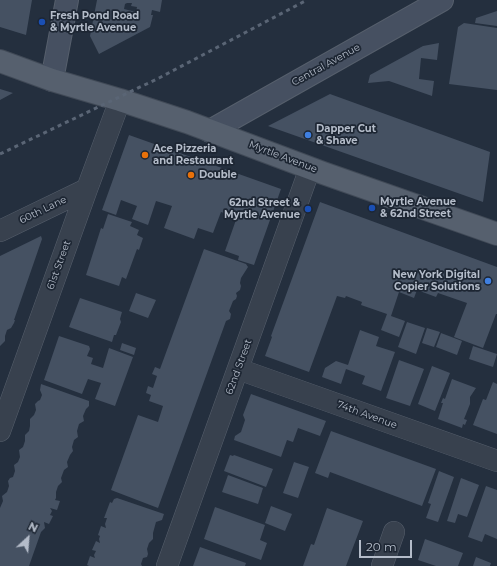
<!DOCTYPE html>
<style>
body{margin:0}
#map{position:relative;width:497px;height:566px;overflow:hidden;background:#242f3e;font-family:Montserrat,sans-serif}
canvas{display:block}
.north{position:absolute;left:8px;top:518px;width:40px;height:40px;-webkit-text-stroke:3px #1d2633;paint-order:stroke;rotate:26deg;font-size:11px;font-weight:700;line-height:16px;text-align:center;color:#b4bcc9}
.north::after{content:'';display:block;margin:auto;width:14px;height:18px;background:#b4bcc9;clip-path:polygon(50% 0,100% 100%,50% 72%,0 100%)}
.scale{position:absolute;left:359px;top:540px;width:53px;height:18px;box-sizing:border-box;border:2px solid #b4bcc9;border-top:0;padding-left:5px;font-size:12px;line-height:14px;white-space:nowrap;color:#b4bcc9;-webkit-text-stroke:3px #1d2633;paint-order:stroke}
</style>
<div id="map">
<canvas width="497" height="566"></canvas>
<div class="north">N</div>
<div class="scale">20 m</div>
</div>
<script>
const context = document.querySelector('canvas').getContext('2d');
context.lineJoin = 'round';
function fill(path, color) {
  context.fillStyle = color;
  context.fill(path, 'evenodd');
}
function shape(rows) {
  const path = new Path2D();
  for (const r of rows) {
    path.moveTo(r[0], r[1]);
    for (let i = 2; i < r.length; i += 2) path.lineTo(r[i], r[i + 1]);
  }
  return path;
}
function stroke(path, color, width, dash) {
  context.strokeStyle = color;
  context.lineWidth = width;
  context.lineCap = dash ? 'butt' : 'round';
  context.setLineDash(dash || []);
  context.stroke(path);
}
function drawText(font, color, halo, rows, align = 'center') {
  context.font = font + ' Montserrat,sans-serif';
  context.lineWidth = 3.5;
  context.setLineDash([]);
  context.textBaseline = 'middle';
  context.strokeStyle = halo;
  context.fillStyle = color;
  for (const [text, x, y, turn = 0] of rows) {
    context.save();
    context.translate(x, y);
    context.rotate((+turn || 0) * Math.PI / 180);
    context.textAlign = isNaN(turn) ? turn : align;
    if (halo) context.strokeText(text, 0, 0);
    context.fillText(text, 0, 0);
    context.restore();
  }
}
fill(shape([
 [0,0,32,0,26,35,0,27],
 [97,0,162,0,160,12,152,10,151,15,153,15,150,27,99,54,90,36],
 [127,3,132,3,131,6,137,7,136,12,124,9,125,4],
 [497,11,497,26,475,23,476,18],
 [464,23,497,28,497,90,449,84,458,27],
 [439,43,437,60,421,58,419,79,434,81,432,96,389,81,368,83,370,75,423,46],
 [0,89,13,93,0,100],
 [330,94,490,152,483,202,268,126],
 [129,135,281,189,254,265,238,260,239,256,225,251,237,217,221,212,213,233,198,228,194,239,164,228,172,206,156,201,148,225,132,219,137,206,121,200,116,215,102,210],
 [320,202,497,267,497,314,496,314,483,348,454,337,467,303,438,293,436,297,417,290,414,298,399,292,391,316,405,321,399,337,381,330,387,314,361,305,362,302,346,296,345,298,337,296,309,372,265,356,272,337,271,336],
 [108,214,132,222,130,226,139,230,137,235,143,238,139,250,137,249,126,279,122,277,119,286,86,275,101,228,103,229],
 [41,236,42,239,14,320,15,320,14,323,11,328,7,330,5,336,5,341,0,346,0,256],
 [204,249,246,264,248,267,241,278,240,283,241,286,240,290,236,293,237,296,236,299,233,301,229,311,231,314,230,319,226,321,158,508,111,490,138,415,158,422,163,406,149,401,151,395,146,393,148,386,153,388,157,376,152,374,155,367,160,369],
 [136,293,156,300,148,318,129,311],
 [80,298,122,312,120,319,121,322,116,335,114,335,112,342,69,327],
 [407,322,425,328,416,354,398,347],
 [427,328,440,332,434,347,422,343],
 [360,330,379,337,376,346,395,352,381,391,362,384,365,376,346,369,341,384,322,377,325,368,336,361,348,365],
 [441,333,462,341,457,355,436,347],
 [59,336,89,346,90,349,87,356,93,358,91,364,103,368,109,348,133,357,115,406,95,399,101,383,88,379,82,394,44,380],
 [122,343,136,348,134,355,120,350],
 [473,346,497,354,493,367,469,359],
 [399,360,424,369,410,406,386,398],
 [432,366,450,373,435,411,418,404],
 [452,379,476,388,470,397,470,404,464,419,467,420,465,425,463,424,462,428,438,419,443,403,441,403,443,398,445,399],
 [493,382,497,384,497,434,473,425,483,399,486,400],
 [41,384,89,401,89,406,86,409,83,416,84,421,79,424,77,431,78,437,74,440,72,447,73,451,70,455,67,462,68,467,64,470,61,478,62,482,58,486,56,492,56,498,55,500,60,501,57,510,50,508,52,511,50,515,53,516,49,524,44,522,45,528,41,532,29,566,0,566,0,508,3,501,2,496,7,492,9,486,8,481,10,478,13,477,15,471,14,465,18,462,20,457,19,450,23,447,25,441,25,435,29,431,30,426,30,419,34,415,36,410,35,404,38,401,40,400,42,395,40,390],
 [251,394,326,421,320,436,298,428,293,442,287,440,281,457,234,440,235,436,241,432,245,420,243,415],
 [331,431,436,469,422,506,330,472,328,478,315,473],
 [230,455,233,456,234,455,273,469,266,487,224,471],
 [294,462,309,467,298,498,283,493],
 [439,471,454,477,438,522,426,518,431,504,428,503],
 [228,475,263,488,258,504,222,492],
 [461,478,479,485,467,517,458,514,455,523,447,521],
 [486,486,497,490,497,539,485,534,482,542,468,537],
 [117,498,164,514,162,520,156,522,153,533,153,539,149,543,147,549,148,554,147,557,143,558,141,564,142,566,89,566,87,565,90,556,95,558,94,555,96,551,92,550,96,541,100,543,99,539,100,536,98,535,101,526,106,528,105,524,107,518,104,518,110,502,112,503,114,499],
 [271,506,292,514,285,531,265,523],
 [215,507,265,525,260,540,267,543,261,560,204,539],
 [327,508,363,521,346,566,303,566,311,544,314,545],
 [425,539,463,553,458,566,436,566,418,560],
 [200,547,246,563,245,566,193,566],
 [476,557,491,563,490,566,473,566]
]), '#455162');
const street = shape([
 [0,231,87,189],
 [238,369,497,461],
 [0,431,87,189,120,100],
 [167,566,310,168],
 [382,566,394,532]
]);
const secondary = shape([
 [52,80,67,0],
 [210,131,442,0]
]);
const primary = shape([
 [0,61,52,80,120,100,187,122,323,173,497,234]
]);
stroke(street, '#565f6c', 22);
stroke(secondary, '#565f6c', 24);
stroke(primary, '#414a57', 24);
stroke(street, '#38414e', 21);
stroke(secondary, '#465061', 22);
stroke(primary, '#56606e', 22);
stroke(shape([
 [0,154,159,78,307,0]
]), '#5a6575', 3, [4, 4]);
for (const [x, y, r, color] of [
 [42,22,4,"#1a4fb4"],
 [308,135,4,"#3f7fe0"],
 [145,155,4,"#e8710a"],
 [191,175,4,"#e8710a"],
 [372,208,4,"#1a4fb4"],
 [308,209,4,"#1a4fb4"],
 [488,281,4,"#3f7fe0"]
]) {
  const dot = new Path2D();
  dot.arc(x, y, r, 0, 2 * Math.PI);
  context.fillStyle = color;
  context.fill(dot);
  stroke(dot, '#1d2633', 1.5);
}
drawText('bold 10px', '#b4bcc9', '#1d2633', [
 ["Fresh Pond Road",50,16],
 ["& Myrtle Avenue",50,28],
 ["Dapper Cut",316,129],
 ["& Shave",316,141],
 ["Ace Pizzeria",153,149],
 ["and Restaurant",153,161],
 ["Double",199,175],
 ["Myrtle Avenue",380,202],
 ["& 62nd Street",380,214],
 ["62nd Street &",300,203,"right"],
 ["Myrtle Avenue",300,215,"right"],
 ["New York Digital",480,275,"right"],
 ["Copier Solutions",480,287,"right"]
], 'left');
drawText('10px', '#b4bcc9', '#1d2633', [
 ["Central Avenue",326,65,-29],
 ["Myrtle Avenue",283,157,21],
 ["60th Lane",43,210,-26],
 ["61st Street",59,265,-70],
 ["62nd Street",239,367,-70],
 ["74th Avenue",367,415,20]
]);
</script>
